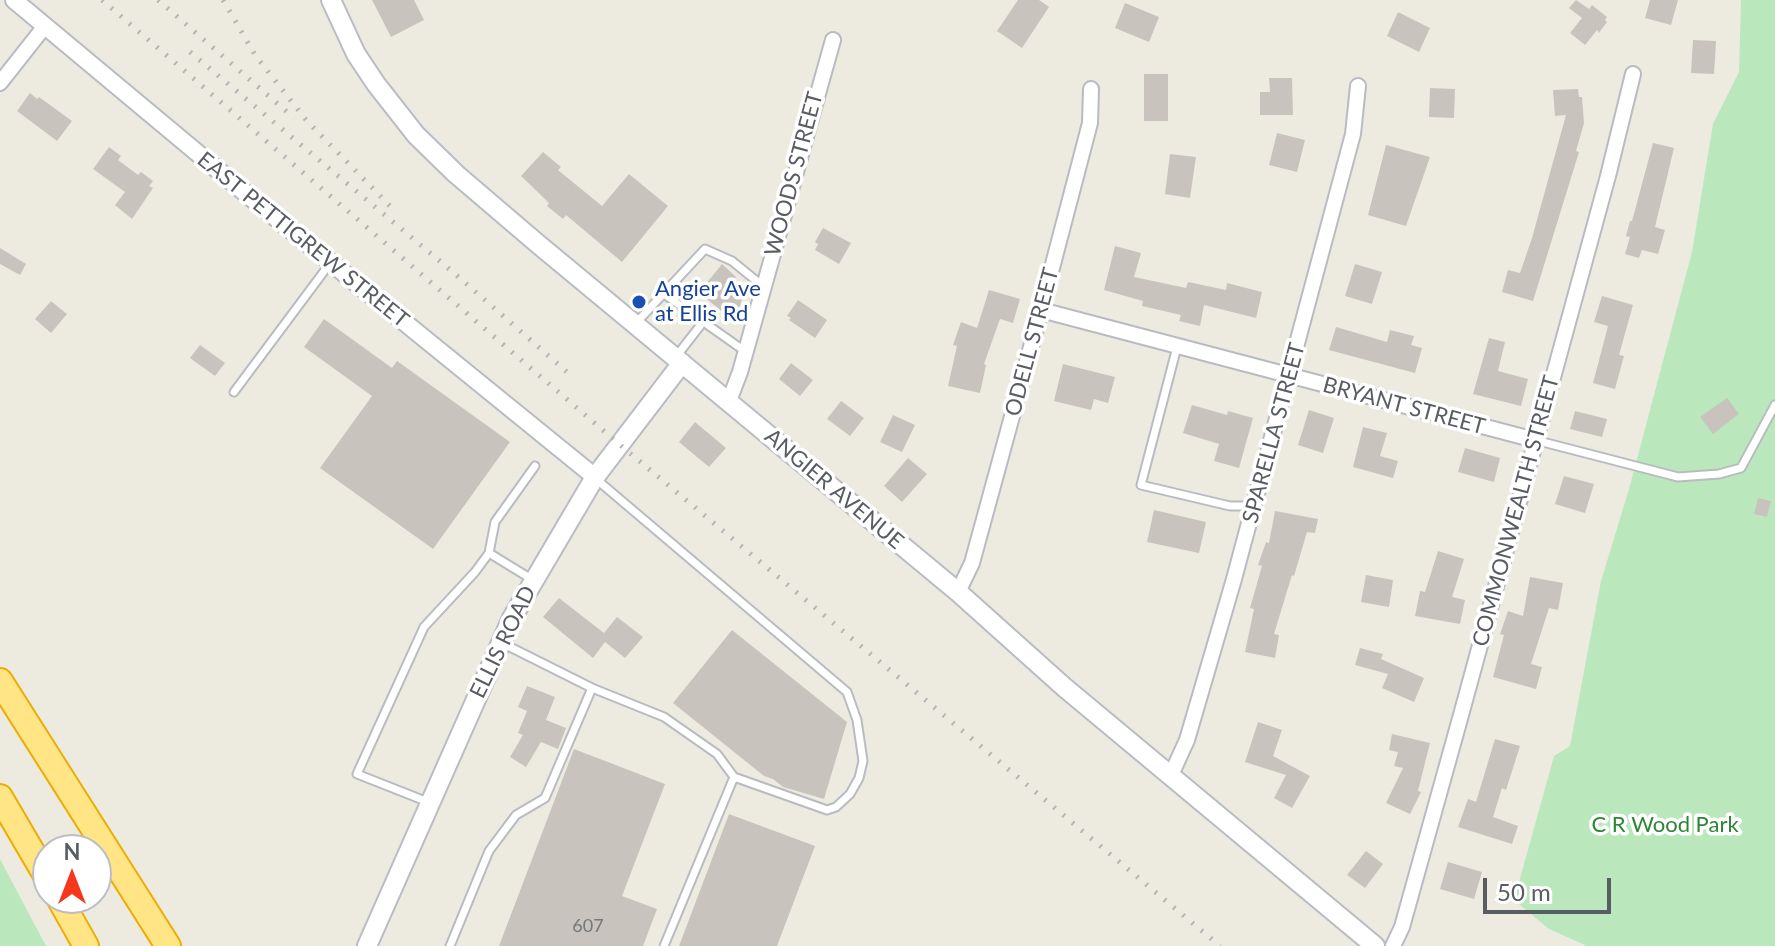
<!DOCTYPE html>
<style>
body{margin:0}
#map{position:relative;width:1775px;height:946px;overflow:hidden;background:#edebe0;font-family:Lato,sans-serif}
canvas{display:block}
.north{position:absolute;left:32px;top:834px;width:80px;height:80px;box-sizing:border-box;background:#fff;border:2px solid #bdbec1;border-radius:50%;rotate:0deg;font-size:22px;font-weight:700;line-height:32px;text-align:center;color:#595d63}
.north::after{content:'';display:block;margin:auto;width:28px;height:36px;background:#f6361d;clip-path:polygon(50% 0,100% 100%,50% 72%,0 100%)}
.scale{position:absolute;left:1483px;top:878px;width:128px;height:36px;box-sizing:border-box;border:4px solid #595d63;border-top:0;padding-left:10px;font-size:24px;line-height:28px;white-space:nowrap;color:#595d63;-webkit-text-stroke:6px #fff;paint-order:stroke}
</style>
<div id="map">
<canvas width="1775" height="946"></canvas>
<div class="north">N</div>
<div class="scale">50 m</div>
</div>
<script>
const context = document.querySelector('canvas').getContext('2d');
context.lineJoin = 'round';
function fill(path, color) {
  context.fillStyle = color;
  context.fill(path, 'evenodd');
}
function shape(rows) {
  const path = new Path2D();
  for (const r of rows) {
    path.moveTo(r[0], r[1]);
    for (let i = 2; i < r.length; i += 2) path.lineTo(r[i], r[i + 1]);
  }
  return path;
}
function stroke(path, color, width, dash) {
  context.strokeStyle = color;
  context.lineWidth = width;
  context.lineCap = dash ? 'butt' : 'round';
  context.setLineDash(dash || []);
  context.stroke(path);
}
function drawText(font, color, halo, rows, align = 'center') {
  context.font = font + ' Lato,sans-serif';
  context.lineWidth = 7;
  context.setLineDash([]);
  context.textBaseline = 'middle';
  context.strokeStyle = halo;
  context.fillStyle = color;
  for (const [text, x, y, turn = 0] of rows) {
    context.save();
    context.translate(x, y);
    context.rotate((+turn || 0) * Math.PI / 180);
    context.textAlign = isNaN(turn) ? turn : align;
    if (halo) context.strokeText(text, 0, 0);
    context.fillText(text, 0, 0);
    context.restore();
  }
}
fill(shape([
 [1741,0,1775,0,1775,946,1587,946,1549,929,1514,900,1554,756,1570,746,1601,581,1629,489,1692,252,1713,124,1739,72],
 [0,859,46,946,0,946]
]), '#bae8bc');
fill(shape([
 [372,0,414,0,424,20,391,37],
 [1018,0,1039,0,1049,7,1022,48,997,31],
 [1576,0,1589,9,1592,5,1607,17,1605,20,1607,22,1599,33,1597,30,1585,45,1570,33,1582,18,1569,8],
 [1650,0,1678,0,1671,25,1645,18],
 [1125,3,1159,17,1149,42,1115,28],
 [1398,12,1430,28,1419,52,1387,36],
 [1693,40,1716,41,1714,74,1691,73],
 [1144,74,1168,74,1168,121,1144,121],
 [1269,78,1292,78,1293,115,1260,115,1260,92,1270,92],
 [1430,88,1455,89,1454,118,1429,117],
 [1578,89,1579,97,1582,97,1584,123,1576,151,1579,152,1533,301,1502,292,1508,270,1520,273,1532,238,1566,115,1555,116,1553,90],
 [30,93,37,99,39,97,72,121,57,141,17,111],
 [1277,133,1305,140,1297,172,1269,165],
 [1653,143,1674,148,1655,227,1665,230,1658,254,1642,250,1639,258,1625,254,1630,237,1626,236,1630,221,1632,221],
 [1386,145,1430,157,1406,226,1368,215],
 [109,147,121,156,118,160,138,175,141,172,153,181,149,186,153,188,132,219,115,205,125,192,93,169],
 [543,152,561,167,558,170,602,206,629,174,668,206,622,262,566,215,563,219,547,206,549,203,521,176],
 [1170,154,1196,157,1190,198,1165,194],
 [823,228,851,243,839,264,815,250,818,244,815,242],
 [1115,246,1141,253,1134,277,1186,288,1188,282,1226,290,1227,283,1262,292,1256,318,1204,305,1200,326,1179,321,1181,315,1142,306,1143,301,1104,290],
 [0,248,26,264,20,275,0,264],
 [722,264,736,277,734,280,744,289,736,323,702,295,708,288,705,285],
 [1355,264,1382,272,1372,304,1345,296],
 [989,290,1020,299,1013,323,1000,319,984,364,986,365,980,393,948,386,957,346,953,345,961,322,977,328],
 [1602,296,1633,305,1619,355,1624,356,1615,389,1593,383,1608,326,1594,322],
 [798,300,827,320,815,338,789,320,791,318,787,316],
 [51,301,67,314,51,333,35,319],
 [324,319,392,368,397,361,510,442,433,549,320,468,372,396,304,347],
 [1336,327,1387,342,1390,330,1414,336,1411,345,1422,348,1415,373,1329,350],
 [1489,338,1505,342,1498,371,1528,379,1521,406,1473,394],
 [200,345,225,363,215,376,190,358],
 [791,363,813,380,800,396,779,379],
 [1063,364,1115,377,1108,403,1094,399,1091,410,1054,401],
 [1727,398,1739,414,1713,434,1700,417],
 [841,401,864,418,850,436,827,419],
 [1192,405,1227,415,1228,411,1253,418,1239,468,1214,461,1219,444,1183,433],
 [1309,410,1334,418,1323,453,1298,445],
 [1575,411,1607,419,1602,437,1570,429],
 [893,415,915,425,902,452,880,442],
 [695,422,726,448,709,467,679,442],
 [1363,427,1387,433,1380,456,1398,461,1393,478,1353,467],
 [1465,448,1500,458,1494,482,1458,472],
 [908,458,927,474,902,502,884,486],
 [1564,476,1594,484,1585,513,1555,504],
 [1758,498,1771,501,1767,517,1754,514],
 [1154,510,1206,522,1199,553,1147,542],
 [1275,511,1318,519,1315,533,1307,532,1294,576,1292,575,1274,634,1279,635,1275,658,1245,652,1254,609,1250,608,1262,566,1258,565,1266,542,1269,543],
 [1438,551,1464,559,1452,597,1465,600,1460,624,1415,616,1420,591,1425,592],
 [1366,575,1393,580,1389,607,1361,602],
 [1530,577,1563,583,1558,610,1549,608,1531,664,1542,667,1536,689,1493,677,1504,635,1500,634,1508,611,1523,616],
 [559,598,604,633,617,617,643,637,625,658,605,642,593,658,543,617],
 [732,630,847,722,824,799,783,787,773,779,764,776,673,703],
 [1360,648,1383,654,1381,659,1424,678,1414,702,1382,688,1388,674,1355,665],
 [527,686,555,697,546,720,566,728,558,749,541,742,526,767,510,757,523,735,518,733,527,711,518,707],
 [1258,722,1282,730,1273,756,1310,776,1292,808,1274,798,1286,775,1245,762],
 [1392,734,1430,743,1418,791,1421,792,1410,814,1386,803,1403,768,1394,766,1398,752,1389,750],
 [1495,739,1520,746,1506,790,1502,788,1493,817,1518,826,1512,844,1458,827,1468,799,1476,802],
 [574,749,665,784,622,896,657,909,643,946,499,946],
 [729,814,815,846,777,946,679,946],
 [1366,851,1383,864,1365,888,1347,875],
 [1448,862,1482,872,1474,899,1440,889]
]), '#c8c4bd');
const service = shape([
 [664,294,746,352],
 [636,323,705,249,732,261,764,287],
 [1177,347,1141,485,1230,506,1254,506],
 [675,358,703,322],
 [234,392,331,262],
 [1535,440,1678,477,1719,474,1741,468,1775,405],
 [596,479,847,692,857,720,863,761,859,778,850,794,836,807,827,810,734,777],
 [489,553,533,580],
 [502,643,592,688,664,717,717,754,734,777,664,946],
 [428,802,357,774,424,627,475,572,489,553,495,522,535,466],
 [450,946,489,851,516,815,545,798,592,688]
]);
const minor = shape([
 [0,83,45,26],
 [1041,310,1535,440],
 [729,401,740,372,833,40],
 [958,592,972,563,1041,310,1090,123,1091,89],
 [1171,775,1187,740,1234,579,1353,134,1358,86],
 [1393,946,1402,927,1461,715,1608,176,1633,74]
]);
const tertiary = shape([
 [14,0,249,196,595,477]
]);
const secondary = shape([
 [331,0,356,54,376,84,416,135,456,174,538,244,958,592,1064,687,1375,946],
 [367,946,512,618,595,477,682,363]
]);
const motorway = shape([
 [0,681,168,946],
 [0,797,48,879],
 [59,898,86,946]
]);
stroke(service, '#b8bbc1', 11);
stroke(minor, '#b8bbc1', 18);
stroke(tertiary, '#b8bbc1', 20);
stroke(secondary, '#b9bcc3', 22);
stroke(motorway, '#edac00', 28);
stroke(service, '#fff', 7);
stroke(minor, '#fff', 14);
stroke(tertiary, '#fff', 16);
stroke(secondary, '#fff', 18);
stroke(motorway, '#ffe585', 24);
stroke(shape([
 [102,0,619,444,1220,946],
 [158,0,294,118],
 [223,0,255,55,307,121,390,206],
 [190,52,454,273,567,372]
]), '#b4b5b6', 5, [2, 10]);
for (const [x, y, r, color] of [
 [639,302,8,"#1a4fb4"]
]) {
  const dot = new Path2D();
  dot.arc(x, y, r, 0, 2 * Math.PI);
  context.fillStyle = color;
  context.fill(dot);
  stroke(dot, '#fff', 3);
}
drawText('18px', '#75777a', null, [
 ["607",588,926]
]);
drawText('22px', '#595d63', '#fff', [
 ["WOODS STREET",794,174,-75],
 ["EAST PETTIGREW STREET",303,240,39],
 ["ODELL STREET",1032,342,-75],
 ["BRYANT STREET",1404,406,15],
 ["SPARELLA STREET",1274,433,-75],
 ["ANGIER AVENUE",834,489,40],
 ["COMMONWEALTH STREET",1516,511,-75],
 ["ELLIS ROAD",503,642,-64]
]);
drawText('22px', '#164399', '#fff', [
 ["Angier Ave",655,289],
 ["at Ellis Rd",655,314]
], 'left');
drawText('22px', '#2e8535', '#fff', [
 ["C R Wood Park",1665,825]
]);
</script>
